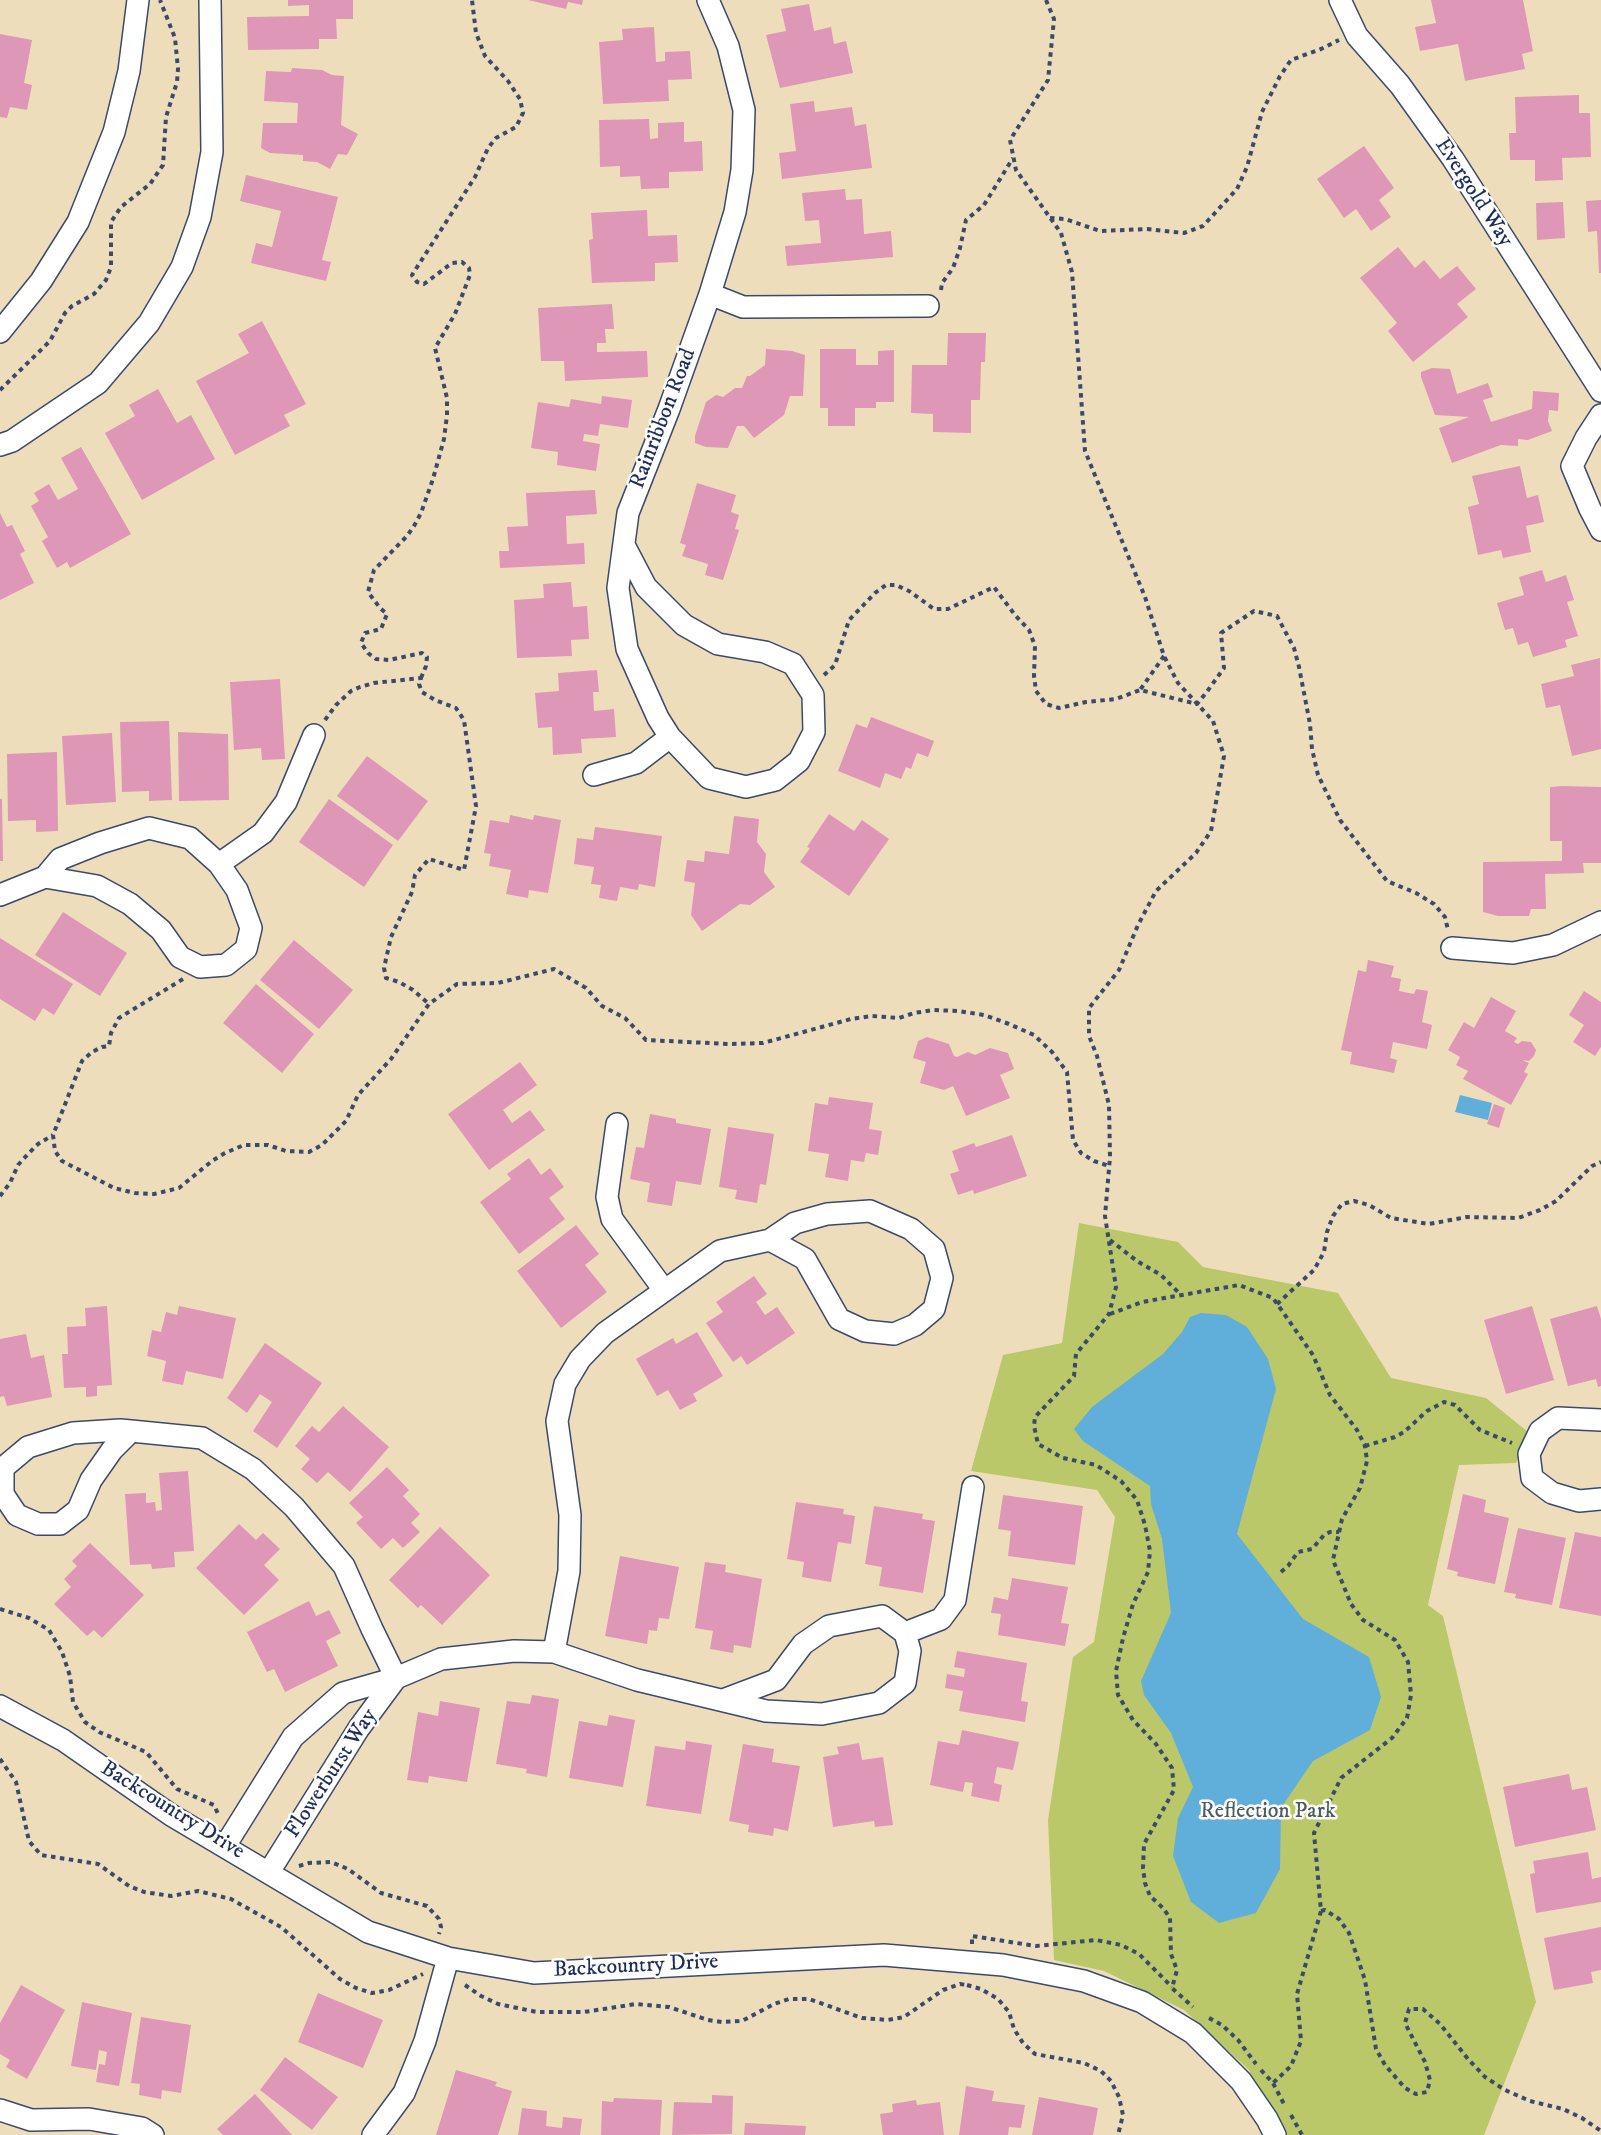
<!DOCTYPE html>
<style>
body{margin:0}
canvas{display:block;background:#edb}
</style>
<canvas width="1601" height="2135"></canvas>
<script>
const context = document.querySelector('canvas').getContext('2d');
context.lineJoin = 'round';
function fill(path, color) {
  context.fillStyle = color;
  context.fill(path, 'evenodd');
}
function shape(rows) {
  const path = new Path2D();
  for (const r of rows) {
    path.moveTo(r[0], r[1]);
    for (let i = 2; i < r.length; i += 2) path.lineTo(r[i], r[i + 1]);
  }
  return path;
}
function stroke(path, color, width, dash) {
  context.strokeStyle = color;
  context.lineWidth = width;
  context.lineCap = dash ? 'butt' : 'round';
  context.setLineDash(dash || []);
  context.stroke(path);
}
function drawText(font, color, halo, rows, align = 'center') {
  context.font = font + ' "IM FELL DW Pica",serif';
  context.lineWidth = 5;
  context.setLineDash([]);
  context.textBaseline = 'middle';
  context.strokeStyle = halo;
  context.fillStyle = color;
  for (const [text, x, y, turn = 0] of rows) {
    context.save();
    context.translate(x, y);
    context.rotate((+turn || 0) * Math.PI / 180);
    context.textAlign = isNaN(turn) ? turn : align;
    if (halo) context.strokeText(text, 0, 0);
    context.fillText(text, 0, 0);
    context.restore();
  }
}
fill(shape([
 [1079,1223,1178,1242,1203,1267,1338,1293,1391,1378,1486,1398,1528,1432,1516,1463,1459,1465,1428,1605,1443,1616,1536,2002,1484,2135,1280,2135,1249,2070,1184,2010,1104,1971,1054,1960,1048,1820,1073,1657,1094,1642,1115,1517,1097,1490,971,1471,1003,1355,1062,1343]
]), '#bac86a');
fill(shape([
 [1460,1095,1492,1103,1488,1120,1455,1112],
 [1201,1313,1226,1315,1247,1327,1268,1359,1276,1389,1237,1534,1303,1619,1369,1657,1381,1697,1370,1730,1313,1761,1281,1808,1280,1869,1256,1913,1219,1923,1191,1902,1173,1856,1178,1818,1193,1787,1171,1733,1144,1695,1141,1681,1171,1613,1162,1539,1151,1504,1150,1486,1083,1441,1074,1429,1092,1407,1163,1354,1182,1332,1190,1317]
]), '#60afda');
fill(shape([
 [288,0,353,0,353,19,336,19,337,39,319,39,319,49,248,50,247,17,309,16,309,5,288,6],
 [528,0,583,0,582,5,568,2,566,9],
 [1431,0,1523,0,1533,51,1522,54,1525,69,1465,81,1458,44,1420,51,1415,27,1436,23],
 [809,4,814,31,831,27,834,44,846,41,853,73,780,88,766,35,786,31,781,9],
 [654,27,656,62,665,61,665,52,690,51,692,79,668,80,669,101,603,104,599,42,623,40,622,29],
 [0,34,32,40,24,83,32,85,27,110,10,107,7,118,0,117],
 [292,68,322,70,332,75,344,76,341,125,358,134,347,155,338,154,330,169,317,162,303,161,303,155,270,153,261,148,263,123,297,123,298,103,264,101,266,71,291,72],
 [1579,95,1579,113,1590,113,1591,157,1562,158,1563,180,1535,181,1535,160,1510,160,1509,133,1516,133,1515,97],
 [814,101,815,112,852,107,855,126,866,124,872,168,782,179,779,153,796,151,790,104],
 [649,119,650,139,658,138,658,123,684,122,684,142,702,141,703,171,669,172,669,188,641,189,640,176,620,177,620,166,600,167,599,120],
 [1364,146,1394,188,1379,200,1391,217,1371,231,1356,209,1344,218,1317,179],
 [246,175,338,197,322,260,331,262,326,281,251,263,256,243,272,247,281,211,240,201],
 [845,189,846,200,862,199,864,234,891,231,893,257,787,266,785,246,821,243,819,220,805,221,802,193],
 [1601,200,1601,273,1599,273,1597,231,1588,232,1586,201],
 [1563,202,1565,238,1537,240,1536,203],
 [647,210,648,236,677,235,678,262,655,263,655,281,592,283,589,240,593,239,591,213],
 [1398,247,1415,268,1424,260,1440,279,1457,266,1476,289,1457,304,1468,317,1413,362,1388,331,1397,323,1360,278],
 [612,304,614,329,605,329,606,343,597,343,597,352,647,351,648,377,565,381,564,361,541,361,538,308],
 [262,321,306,404,284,415,290,426,235,455,196,381,249,353,238,334],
 [948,333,986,333,985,362,981,362,980,400,971,400,971,433,933,432,933,414,911,413,912,365,947,365],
 [766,349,792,351,805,355,803,396,790,396,784,415,754,438,744,426,737,426,728,448,706,447,695,443,695,436,706,402,716,395,723,397,735,388,742,388,747,376,750,376,765,365],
 [820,349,856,349,856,365,878,365,878,351,894,350,894,402,876,402,876,408,855,408,855,426,828,426,828,408,820,408],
 [1432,368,1450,369,1457,394,1488,383,1493,397,1483,400,1491,422,1532,409,1533,391,1559,393,1558,411,1549,410,1548,421,1552,431,1528,440,1518,439,1518,446,1501,445,1452,463,1439,428,1469,417,1435,415,1421,377,1421,372],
 [158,389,177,423,191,415,215,459,142,500,105,433,135,416,129,405],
 [602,396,632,400,628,428,600,424,598,436,584,434,583,441,600,444,596,471,557,465,558,452,531,448,538,402,569,407,571,399,601,404],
 [81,447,131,534,70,568,67,562,57,568,42,541,48,537,31,506,39,501,34,493,49,484,58,500,78,489,61,458],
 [1520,466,1527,498,1538,495,1544,522,1526,526,1531,552,1503,558,1501,550,1478,555,1468,507,1479,504,1472,476],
 [697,483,736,495,731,512,739,515,735,529,739,530,723,580,705,575,708,564,682,556,686,545,680,543],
 [595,490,597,514,566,516,567,544,584,543,585,564,500,568,499,551,509,551,507,527,528,526,526,493],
 [0,513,7,527,12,525,25,551,20,554,34,583,0,600],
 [1542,570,1546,582,1566,575,1574,600,1567,602,1578,636,1565,640,1567,647,1533,657,1528,642,1518,645,1513,628,1505,630,1497,603,1524,595,1519,577],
 [571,582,573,607,587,606,589,639,571,640,572,656,517,658,514,600,544,598,543,584],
 [1600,658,1601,749,1572,756,1560,705,1546,708,1541,684,1574,676,1571,665],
 [597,670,599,692,593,692,594,711,614,709,616,737,581,739,582,753,553,755,552,727,538,728,535,693,559,691,558,673],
 [280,679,285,759,262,760,261,748,234,750,230,682],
 [871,717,934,741,928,757,917,753,911,769,906,767,901,779,885,773,880,788,838,771,856,724,867,728],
 [169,721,172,800,149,801,149,791,122,792,120,722],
 [178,732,228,734,229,800,179,801],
 [112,733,116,802,66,805,62,736],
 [57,752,58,831,36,832,36,820,8,821,7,754],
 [367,756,428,801,398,841,337,796],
 [1562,786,1601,787,1601,863,1583,863,1584,873,1545,874,1546,909,1531,909,1529,916,1498,916,1483,912,1483,862,1562,861,1562,841,1550,841,1550,787],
 [0,799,2,799,3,861,0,861],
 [329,799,393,845,364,887,299,842],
 [829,814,854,831,862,820,889,839,849,896,800,862,810,848,807,847],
 [510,815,533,820,534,815,561,820,548,893,529,890,528,898,506,894,511,870,489,866,491,854,484,853,490,820,509,823],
 [734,816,759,819,757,842,766,854,764,872,775,887,750,905,740,904,702,931,691,915,695,883,684,881,687,860,704,862,705,851,729,854],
 [595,827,662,836,655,887,639,884,638,890,620,887,617,901,599,898,601,885,591,884,594,867,574,864,577,838,593,840],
 [63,912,127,953,100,996,35,955],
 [0,938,73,984,54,1015,43,1008,35,1021,0,999],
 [294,940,353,990,319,1029,260,980],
 [1368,960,1394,966,1391,977,1401,979,1399,991,1414,994,1416,989,1428,991,1422,1022,1432,1025,1427,1049,1393,1042,1390,1058,1397,1060,1394,1073,1350,1064,1352,1052,1341,1050,1358,970,1366,972],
 [256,984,314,1034,282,1073,223,1023],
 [1584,991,1601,1002,1601,1047,1595,1056,1573,1042,1584,1025,1569,1015],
 [1491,997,1516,1011,1505,1031,1517,1038,1514,1042,1518,1044,1522,1041,1531,1042,1536,1050,1534,1056,1529,1061,1522,1060,1529,1063,1524,1072,1528,1074,1511,1105,1463,1079,1468,1071,1456,1065,1460,1057,1448,1050,1464,1022,1474,1028],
 [927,1037,949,1044,954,1056,957,1057,968,1052,975,1055,990,1048,1008,1053,1014,1069,1000,1075,1010,1098,966,1116,953,1086,944,1090,920,1083,926,1062,913,1058,918,1041],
 [520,1062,537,1085,503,1110,512,1123,530,1110,545,1130,489,1170,448,1114],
 [829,1097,873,1103,869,1129,882,1131,878,1155,866,1153,864,1162,851,1160,848,1181,825,1177,829,1154,808,1151,815,1103,828,1105],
 [1494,1104,1505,1108,1499,1128,1487,1124],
 [650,1114,676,1119,676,1123,711,1129,701,1185,676,1181,672,1206,647,1202,650,1183,630,1179,636,1147,644,1148],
 [728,1127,774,1134,766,1185,760,1184,757,1203,735,1199,737,1190,719,1187],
 [1012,1135,1027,1176,974,1194,973,1190,958,1195,950,1174,959,1171,952,1151,974,1143,976,1147],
 [529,1158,541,1175,550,1168,564,1187,549,1198,565,1219,519,1254,480,1202,511,1179,507,1174],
 [576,1225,599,1254,585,1265,607,1292,561,1328,517,1271],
 [754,1276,767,1294,756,1302,765,1315,777,1307,795,1333,747,1365,741,1356,733,1362,706,1323,723,1312,716,1302],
 [107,1306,112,1385,97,1386,97,1396,86,1397,86,1387,64,1388,62,1354,68,1354,67,1327,86,1326,85,1308],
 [179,1306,236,1318,223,1379,186,1371,183,1385,162,1381,166,1361,147,1356,152,1330,161,1332,166,1312,177,1315],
 [1532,1306,1554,1380,1506,1394,1484,1320],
 [1597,1306,1601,1319,1601,1386,1598,1387,1596,1379,1568,1386,1550,1319],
 [697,1332,723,1376,693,1394,697,1401,680,1410,668,1390,657,1396,636,1359,673,1338,676,1344],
 [26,1334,31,1358,44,1355,52,1397,7,1406,4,1396,0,1397,0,1339],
 [265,1343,322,1383,277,1448,253,1431,272,1402,260,1394,247,1413,227,1398],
 [343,1406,389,1447,350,1492,328,1472,317,1483,301,1469,310,1459,295,1446,312,1426,319,1432],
 [387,1467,409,1490,403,1496,420,1514,411,1523,420,1532,403,1548,393,1538,381,1549,356,1523,363,1517,349,1503],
 [188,1471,194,1551,174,1552,175,1567,152,1569,151,1564,130,1565,125,1494,146,1493,146,1503,155,1502,156,1511,162,1510,159,1473],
 [1463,1494,1486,1500,1484,1512,1509,1518,1495,1584,1457,1576,1458,1572,1447,1569],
 [1003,1495,1083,1506,1075,1565,1008,1556,1011,1531,998,1529],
 [796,1502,844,1509,843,1514,855,1516,851,1544,838,1542,831,1582,802,1577,804,1562,787,1559],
 [874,1506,923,1514,922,1519,935,1521,923,1593,879,1586,882,1567,865,1564],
 [239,1524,256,1540,263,1533,280,1549,264,1565,279,1580,244,1615,196,1568],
 [440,1527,490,1575,442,1625,421,1605,418,1608,389,1580],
 [1518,1528,1566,1538,1552,1605,1515,1598,1516,1594,1504,1592],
 [1575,1532,1601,1537,1601,1616,1559,1608],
 [90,1543,144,1595,102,1638,94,1630,87,1636,54,1604,71,1587,64,1579,77,1566,72,1561],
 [620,1556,679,1567,669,1619,659,1618,657,1631,649,1630,647,1644,605,1636],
 [705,1562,726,1565,725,1572,762,1579,751,1648,734,1645,733,1653,710,1649,713,1631,695,1628],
 [1012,1578,1068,1587,1061,1623,1069,1624,1065,1646,998,1635,1001,1614,991,1613,994,1597,1008,1600],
 [309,1601,316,1616,329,1610,341,1633,326,1641,338,1666,285,1692,274,1669,267,1672,247,1632],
 [957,1651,1027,1663,1021,1701,1028,1702,1025,1722,959,1711,963,1691,945,1688,947,1674,964,1677,965,1669,954,1667],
 [532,1695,559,1699,547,1777,526,1773,527,1769,496,1764,507,1701,530,1704],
 [440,1701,480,1708,467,1782,429,1776,428,1783,407,1780,418,1712,438,1716],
 [609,1715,635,1720,623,1787,569,1778,579,1721,607,1726],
 [962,1730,1019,1742,1013,1770,997,1767,994,1783,1002,1785,999,1802,971,1796,973,1783,965,1782,963,1792,930,1785,938,1741,959,1745],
 [686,1741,712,1745,701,1814,646,1806,655,1746,685,1750],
 [859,1743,862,1760,883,1757,893,1825,875,1827,874,1821,833,1827,823,1757,839,1754,837,1747],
 [743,1744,774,1749,772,1762,800,1766,788,1831,774,1828,773,1836,748,1832,749,1825,729,1821],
 [1569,1774,1572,1790,1587,1787,1596,1830,1515,1847,1503,1787],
 [1588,1852,1592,1879,1601,1877,1601,1902,1536,1913,1530,1874,1535,1873,1533,1861],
 [1601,1927,1601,1970,1591,1972,1593,1983,1554,1990,1544,1938],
 [21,1985,65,2010,27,2079,6,2067,10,2060,0,2054,0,2023],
 [318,1993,383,2020,363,2068,298,2042],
 [82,2002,132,2013,119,2086,96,2082,99,2064,105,2065,107,2052,99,2050,96,2070,71,2066],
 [141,2017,191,2025,181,2093,162,2090,161,2099,139,2095,140,2084,131,2083],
 [285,2057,338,2097,312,2130,260,2090],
 [456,2070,497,2082,495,2086,512,2091,498,2135,436,2135],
 [966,2086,994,2091,992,2101,1025,2105,1021,2128,1009,2127,1008,2135,959,2135],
 [255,2094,292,2135,223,2135,217,2129],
 [712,2095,733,2096,732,2134,672,2135,674,2102,712,2103],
 [1039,2097,1098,2108,1093,2135,1032,2135],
 [614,2098,662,2100,660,2135,601,2135,602,2101,613,2102],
 [916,2100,917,2105,940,2102,944,2135,883,2135,880,2114,893,2112,892,2104],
 [522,2108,547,2111,546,2126,562,2128,563,2117,582,2119,580,2135,518,2135],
 [745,2123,806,2126,805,2135,744,2135]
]), '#df97b7');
const minor = shape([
 [1340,0,1357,36,1400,85,1453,159,1601,391],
 [710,294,743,307,928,306],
 [0,332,41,281,78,222,114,132,129,71,138,0],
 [1601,415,1586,438,1572,466,1590,509,1601,530],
 [0,445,12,441,98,383,149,323,182,267,200,217,212,152,210,0],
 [624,545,646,587,684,625,718,644,765,652,793,664,813,695,814,732,799,761,775,780,746,787,709,778,670,737,658,718,627,649,618,588,628,513,669,409,710,294,735,212,742,170,744,110,728,46,708,0],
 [594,775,636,763,670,737],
 [219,864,263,833,286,802,314,735],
 [0,895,45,877,60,859,100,843,149,828,190,838,219,864,237,890,251,928,246,949,226,965,200,967,180,957,161,930,130,904,97,886,45,877],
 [1452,948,1513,953,1553,945,1601,922],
 [617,1124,607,1197,612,1219,664,1290],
 [1601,1420,1558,1418,1540,1431,1529,1454,1532,1478,1552,1493,1579,1501,1601,1499],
 [131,1431,112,1450,91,1480,78,1510,60,1524,38,1524,17,1515,3,1494,3,1468,28,1447,73,1433,120,1430,131,1431,202,1438,253,1469,294,1507,344,1566,372,1629,396,1678],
 [905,1633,941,1619,955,1600,973,1487],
 [554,1652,569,1571,570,1515,557,1421,565,1384,580,1359,605,1333,720,1251,770,1240,805,1259,839,1319,865,1331,894,1334,915,1325,934,1309,942,1278,934,1249,911,1229,870,1211,827,1214,795,1223,770,1240],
 [0,1706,63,1740,171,1815,368,1932,448,1958,534,1973,884,1955,1003,1965,1084,1981,1142,2002,1193,2033,1241,2081,1267,2119,1275,2135],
 [225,1846,293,1737,343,1693,396,1678,441,1659,514,1651,554,1652,637,1680,766,1711,822,1714,879,1703,905,1683,910,1651,905,1633,882,1616,829,1626,803,1644,776,1680,723,1700],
 [269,1872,359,1728,396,1678],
 [0,2110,31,2120,89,2119,142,2128,153,2135],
 [373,2135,404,2093,425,2041,448,1958]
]);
stroke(minor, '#3b496c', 24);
stroke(shape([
 [1046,0,1054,19,1048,80,1010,140,1016,170,1061,233,1072,272,1085,451,1145,597,1164,656,1178,683,1213,721,1224,756,1211,831,1196,853,1156,891,1138,925,1119,970,1089,1008,1089,1036,1097,1056,1109,1105,1110,1157,1105,1216,1116,1287,1109,1314,1076,1354,1074,1376,1035,1417,1034,1426,1038,1444,1063,1458,1096,1465,1121,1481,1137,1500,1145,1525,1150,1551,1148,1572,1133,1604,1123,1638,1116,1671,1118,1695,1133,1720,1156,1744,1172,1768,1174,1790,1144,1844,1143,1868,1145,1883,1150,1896,1163,1908,1170,1918,1171,1954,1177,1970,1172,1988,1193,2007],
 [1050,218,1065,219,1100,231,1147,229,1184,233,1203,226,1237,189,1247,167,1262,112,1280,76,1291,60,1321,49,1339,40],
 [941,290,942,283,953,268,960,248,966,220,984,205,1013,158],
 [0,390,50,341,65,313,72,306,94,294,106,280,111,267,111,222,121,207,150,184,163,165,166,117,177,82,178,69,175,38,160,0],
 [1164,656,1140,690,1197,704,1206,693,1224,668,1221,633,1254,611,1277,616,1294,648,1299,667,1310,724,1312,749,1318,775,1340,820,1387,881,1416,893,1434,904,1445,917,1448,930],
 [824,675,835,665,849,620,875,593,886,585,896,585,909,591,934,609,948,609,994,587,1015,615,1029,630,1035,646,1034,676,1036,691,1046,704,1059,708,1086,702,1116,699,1140,690],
 [421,678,426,666,427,657,422,653,389,660,376,659,368,653,361,643,365,633,381,629,387,614,380,608,368,592,374,570,407,536,414,526,421,513,433,479,444,439,447,415,447,398,435,348,455,314,470,275,469,268,462,262,452,263,424,284,417,282,412,275,475,177,488,148,496,138,516,127,523,113,520,99,508,81,485,56,476,33,472,0],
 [325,720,336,705,351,691,360,687,374,683,421,678,419,684,422,692,435,700,456,708,464,720,476,806,464,870,429,859,415,875,412,892,391,937,384,968,386,978,399,982,413,990,429,1004],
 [183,979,119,1018,111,1033,109,1046,102,1047,92,1052,82,1061,53,1135,55,1151,62,1161,114,1188,135,1193,154,1194,179,1188,212,1161,225,1153,244,1145,268,1145,286,1151,309,1152,322,1145,346,1121,358,1095,391,1059,429,1004,457,984,498,983,554,969,586,988,602,1006,625,1018,646,1040,730,1044,763,1043,851,1019,872,1016,899,1018,914,1013,934,1010,958,1011,984,1015,1009,1024,1034,1035,1052,1052,1067,1072,1073,1140,1081,1153,1094,1161,1109,1166],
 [0,1196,10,1183,18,1165,28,1154,38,1144,53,1135],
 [1110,1240,1137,1261,1161,1275,1181,1295],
 [1277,1304,1314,1270,1324,1252,1327,1232,1333,1216,1342,1204,1354,1201,1369,1205,1391,1218,1429,1224,1467,1217,1518,1218,1540,1210,1556,1201,1592,1166,1601,1162],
 [1110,1314,1142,1302,1239,1285,1273,1298,1313,1355,1330,1395,1357,1430,1365,1446,1367,1461,1360,1488,1342,1519,1333,1560,1351,1604,1363,1620,1395,1640,1408,1662,1411,1695,1407,1718,1392,1738,1341,1778,1314,1833,1321,1911,1297,1994,1301,2041,1291,2066,1271,2085],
 [1365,1446,1395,1437,1404,1432,1427,1411,1444,1402,1455,1405,1480,1430,1512,1443],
 [1281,1572,1288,1566,1298,1552,1312,1549,1324,1535,1330,1532,1339,1532],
 [0,1609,29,1618,49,1630,62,1652,70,1676,73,1702,85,1722,99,1732,146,1752,177,1789,214,1805,219,1816],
 [0,1759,16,1782,29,1841,41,1855,98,1864,129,1886,144,1892,171,1896,198,1891,231,1899,281,1927,340,1979,356,1988,372,1993,389,1990,423,1974],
 [299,1866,309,1863,331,1862,348,1869,381,1893,427,1906,439,1919,441,1927,439,1934],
 [1321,1911,1325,1910,1339,1919,1349,1933,1365,1980,1376,2049,1385,2065,1405,2088,1416,2094,1427,2092,1430,2080,1425,2062,1405,2023,1409,2009,1423,2009,1440,2024,1468,2059,1485,2077,1505,2090,1530,2101,1563,2109,1582,2118,1601,2131],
 [972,1944,972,1936,1036,1946,1096,1940,1121,1945,1139,1954,1172,1987],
 [465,1985,481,1996,498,2004,537,2012,584,2012,636,2004,669,2007,708,2020,722,2022,742,2021,774,2004,789,1999,809,1999,862,2018,888,2020,904,2017,943,1990,960,1984,967,1985],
 [967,1985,981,1989,998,1999,1009,2012,1014,2029,1023,2043,1035,2054,1084,2063,1101,2071,1111,2081,1119,2097,1123,2115,1118,2135],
 [1209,2018,1222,2025,1238,2040,1256,2064],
 [1261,2070,1273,2083,1285,2106],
 [1291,2115,1302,2135]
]), '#3b496c', 4, [4.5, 4.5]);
stroke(minor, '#fff', 21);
drawText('22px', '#1b2f5e', '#fdfcf7', [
 ["Evergold Way",1473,193,57],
 ["Rainribbon Road",664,419,-69],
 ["Flowerburst Way",332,1774,-57],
 ["Backcountry Drive",172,1811,32],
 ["Backcountry Drive",636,1967,-3]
]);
drawText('22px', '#4b5d62', '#fdfcf7', [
 ["Reflection Park",1268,1812]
]);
</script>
